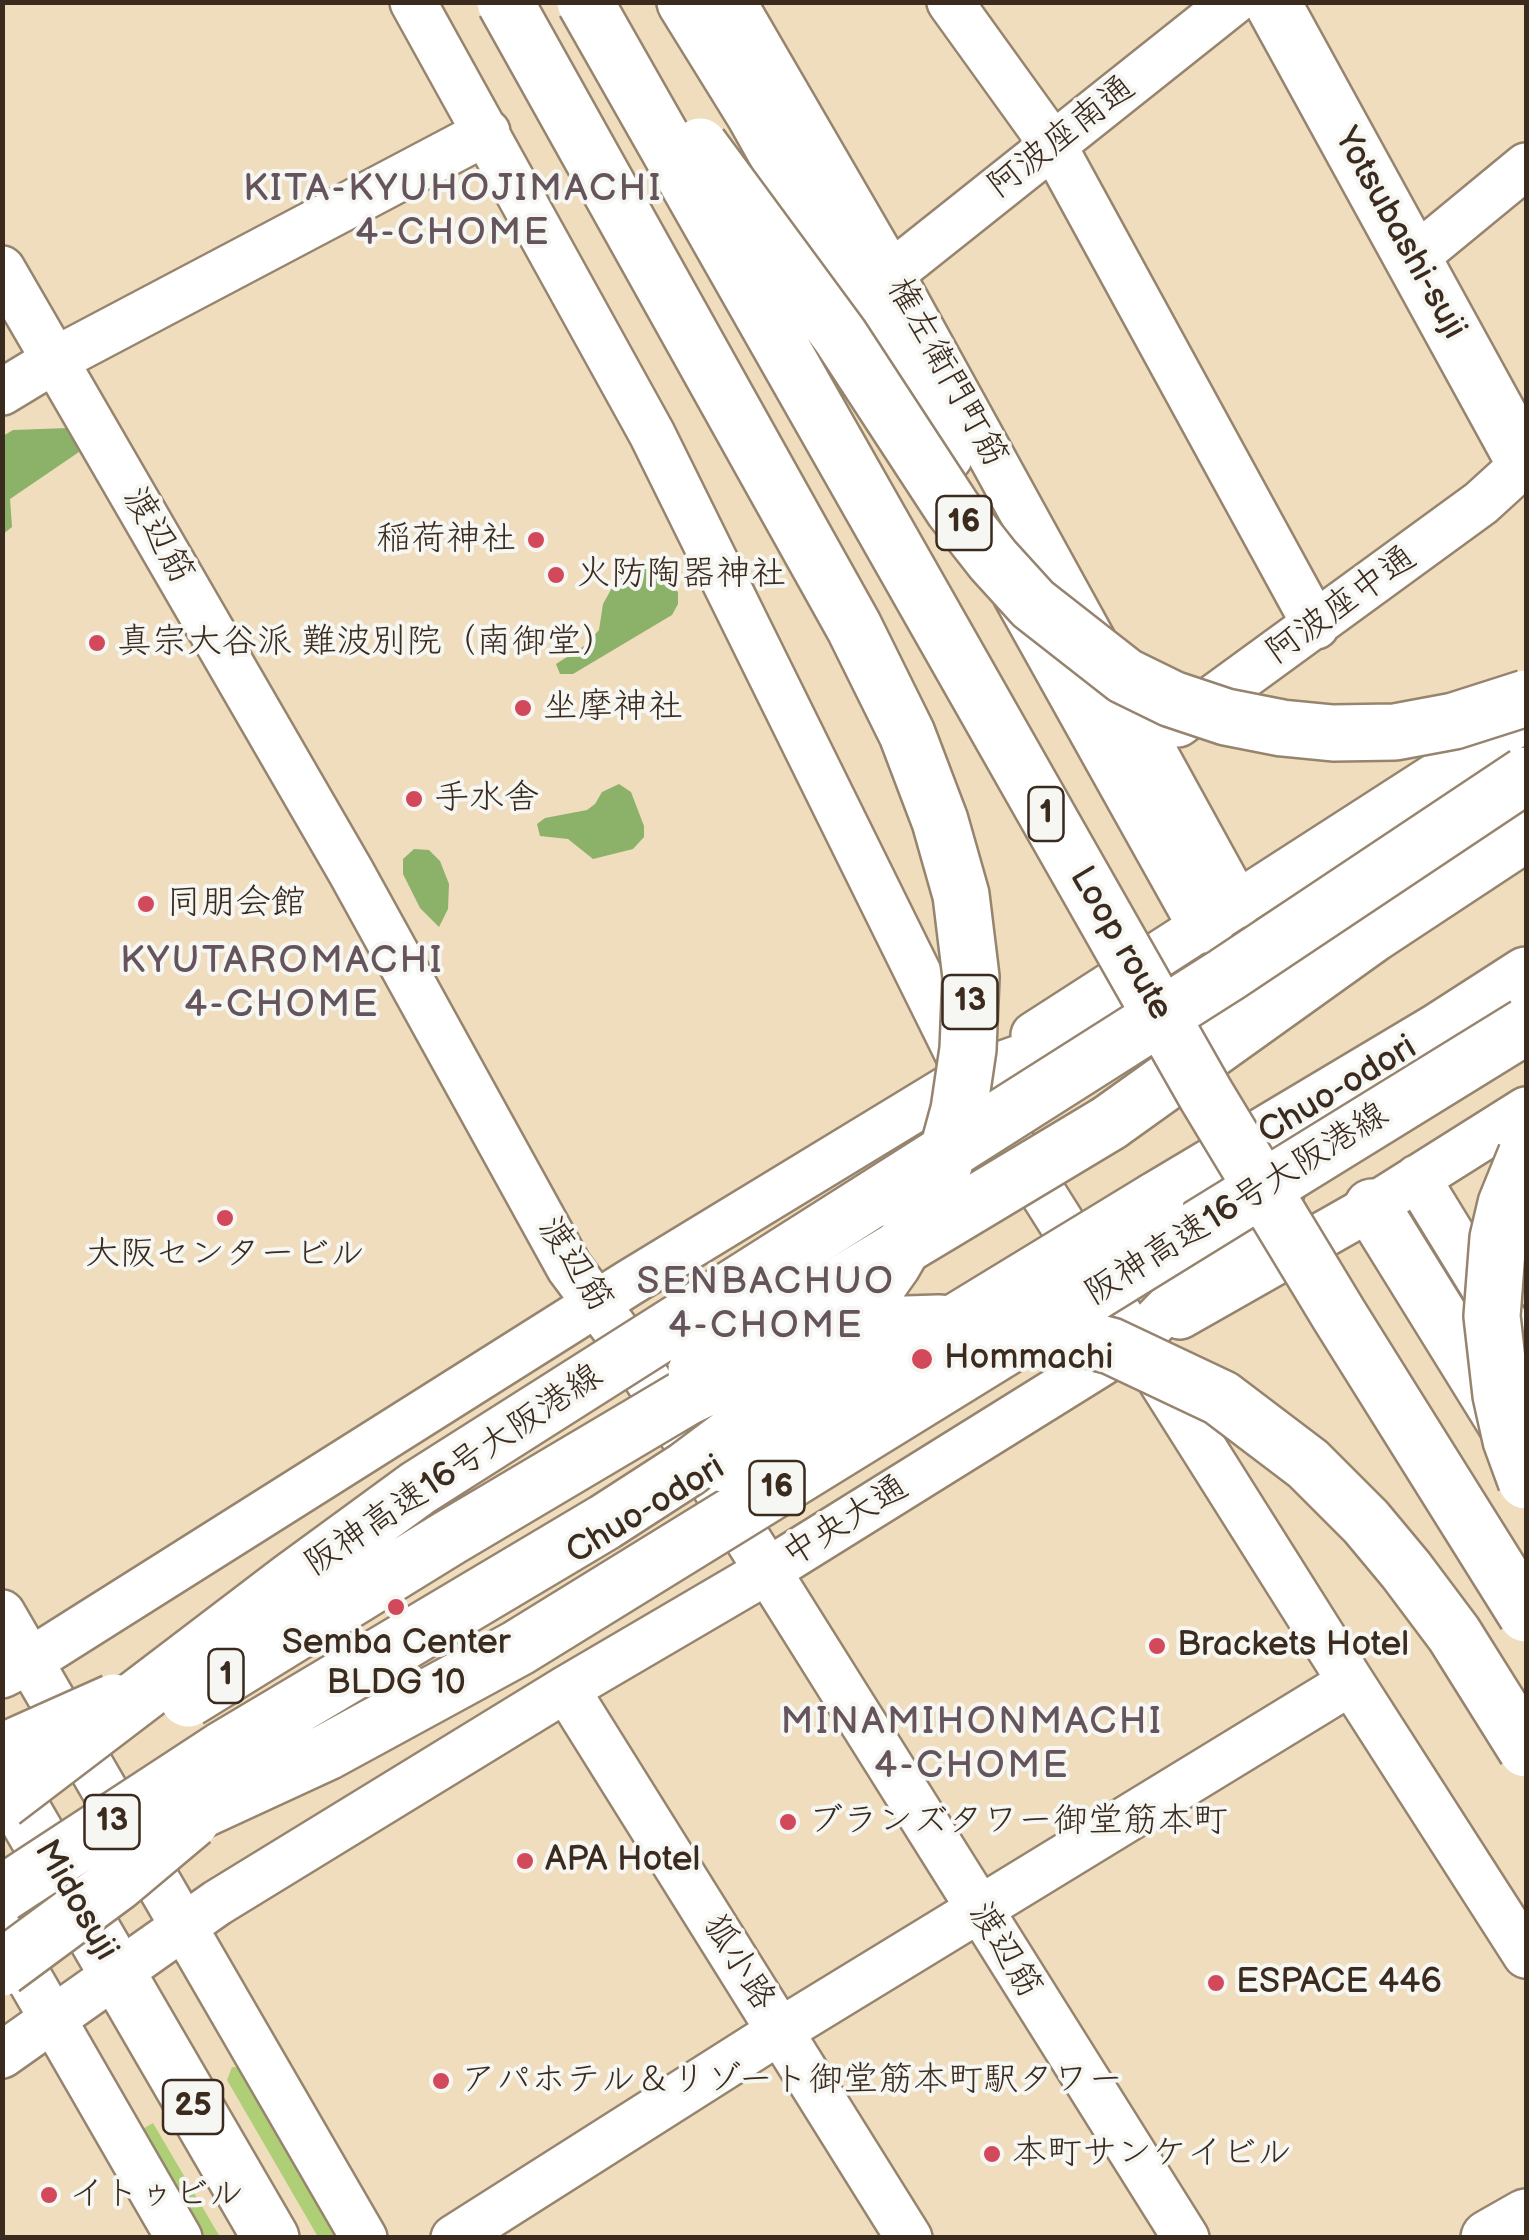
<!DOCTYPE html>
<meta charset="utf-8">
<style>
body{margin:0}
#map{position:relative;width:1529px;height:2240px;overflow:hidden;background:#f0ddbe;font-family:"Balsamiq Sans",sans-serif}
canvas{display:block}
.frame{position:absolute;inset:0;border:5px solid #3b2a1e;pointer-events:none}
</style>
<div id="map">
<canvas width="1529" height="2240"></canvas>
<div class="frame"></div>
</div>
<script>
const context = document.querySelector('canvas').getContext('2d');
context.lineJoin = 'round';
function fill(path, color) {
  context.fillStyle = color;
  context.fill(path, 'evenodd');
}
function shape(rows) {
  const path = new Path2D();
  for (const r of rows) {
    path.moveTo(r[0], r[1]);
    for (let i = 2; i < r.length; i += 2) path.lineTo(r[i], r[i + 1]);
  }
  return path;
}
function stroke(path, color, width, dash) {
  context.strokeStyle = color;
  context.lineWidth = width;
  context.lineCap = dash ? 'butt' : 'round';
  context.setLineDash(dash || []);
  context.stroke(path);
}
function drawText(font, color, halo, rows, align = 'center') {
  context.font = font + ' "Balsamiq Sans","Klee One",sans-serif';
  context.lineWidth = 8;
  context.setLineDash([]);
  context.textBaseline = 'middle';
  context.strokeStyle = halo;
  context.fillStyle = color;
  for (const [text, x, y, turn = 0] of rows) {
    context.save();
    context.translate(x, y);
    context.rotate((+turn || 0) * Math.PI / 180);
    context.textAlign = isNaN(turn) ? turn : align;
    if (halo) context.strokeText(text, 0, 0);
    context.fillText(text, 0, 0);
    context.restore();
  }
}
fill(shape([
 [232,2067,247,2068,340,2227,336,2237,318,2237,227,2080],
 [153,2123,220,2237,195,2237,134,2134]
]), '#afcf77');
fill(shape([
 [68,428,79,452,10,499,12,527,3,534,3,436,13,430],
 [645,564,656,564,671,576,678,593,678,604,672,615,573,674,560,674,556,664,587,644,599,630,603,604,618,577],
 [619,784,631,792,644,826,644,837,633,849,593,859,568,839,540,836,537,824,545,818,587,810,595,804,602,792],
 [414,849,429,850,440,861,449,884,448,909,439,927,420,908,403,874,403,859]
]), '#8bb268');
const minor = shape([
 [413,2,652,434,969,1076,1351,1682,1526,1955],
 [733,2,891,274,1238,905],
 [950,2,1053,145,1316,626],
 [1412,260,1526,166],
 [2,269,351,872,569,1267,621,1337,1186,2238],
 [891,274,1233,2],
 [2,392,55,360,487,132],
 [1178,724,1481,503,1526,462],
 [1034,1035,1526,718],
 [1417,1178,1526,1356],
 [1180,1316,1372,1207,1526,1110],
 [2,1613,364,2238],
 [2,1675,30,1661,629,1283,969,1076,1130,1019],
 [566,1689,909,2238],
 [2,1931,179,2238],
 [2,2055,217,1903,566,1689,769,1570,1135,1342,1281,1192],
 [454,2238,780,2031,1351,1682]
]);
const major = shape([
 [1272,2,1526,465],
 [1109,1123,1373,934,1526,833],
 [1156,1200,1439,1031,1526,975]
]);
const highway = shape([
 [685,2,755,115,945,455],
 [1020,592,1206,925],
 [1372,1207,1510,1430],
 [2,1775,271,2238],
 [1489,2238,1526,2217]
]);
stroke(minor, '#96846e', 50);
stroke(major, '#96846e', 60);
stroke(highway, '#96846e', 60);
stroke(minor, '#fff', 45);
stroke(major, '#fff', 55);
stroke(highway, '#fff', 55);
const majorBridge = shape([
 [696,1371,1109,1123],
 [723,1464,1156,1200],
 [2,1752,114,1702],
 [2,1968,117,1883,192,1820]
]);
const highwayBridge = shape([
 [585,2,1206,1095,1339,1315,1526,1614],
 [700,146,840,336,953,509,993,560,1033,604,1125,676,1172,699,1226,717,1282,728,1333,733,1395,732,1454,721,1526,698],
 [1526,1155,1506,1204,1498,1238,1492,1316,1501,1395,1511,1440,1526,1481],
 [188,1699,449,1538,685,1398,751,1366,811,1343,876,1325,938,1323,1062,1333,1111,1346,1221,1398,1308,1464,1366,1522,1406,1570,1454,1634,1526,1749],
 [2,1801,292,1580,418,1488,1226,975,1526,775],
 [132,1842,327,1752,518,1648,1526,1026],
 [2,1894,222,1750,605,1522,687,1469,747,1424,804,1373,854,1319,893,1264,920,1217,944,1165,959,1110,968,1049,971,977,961,895,940,821,907,734,854,627,505,2]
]);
stroke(majorBridge, '#96846e', 60, []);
stroke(highwayBridge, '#96846e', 60, []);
stroke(majorBridge, '#fff', 55);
stroke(highwayBridge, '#fff', 55);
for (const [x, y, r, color] of [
 [536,540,10,"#d1495b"],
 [556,575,10,"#d1495b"],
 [97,643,10,"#d1495b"],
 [523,708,10,"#d1495b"],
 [414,799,10,"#d1495b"],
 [146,904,10,"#d1495b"],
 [225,1218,10,"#d1495b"],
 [922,1359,12,"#d1495b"],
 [396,1607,10,"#d1495b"],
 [1157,1646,10,"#d1495b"],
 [788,1822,10,"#d1495b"],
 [525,1861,10,"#d1495b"],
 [1216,1983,10,"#d1495b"],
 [441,2081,10,"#d1495b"],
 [992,2154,10,"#d1495b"],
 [49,2195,10,"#d1495b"]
]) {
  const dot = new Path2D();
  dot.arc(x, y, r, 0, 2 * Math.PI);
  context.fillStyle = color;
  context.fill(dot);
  stroke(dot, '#f6f6f2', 4);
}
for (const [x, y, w] of [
 [964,523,55],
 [1046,814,35],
 [970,1002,55],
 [777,1488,55],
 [226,1676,35],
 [112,1822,55],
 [193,2107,60]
]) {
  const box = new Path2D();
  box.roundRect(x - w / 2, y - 27, w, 54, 8);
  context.fillStyle = '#f6f6f2';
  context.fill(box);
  stroke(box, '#3b2a1e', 2.5);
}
drawText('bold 32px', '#3b2a1e', null, [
 ["16",964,523],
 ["1",1046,814],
 ["13",970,1002],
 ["16",777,1488],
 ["1",226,1676],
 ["13",112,1822],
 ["25",193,2107]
]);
drawText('35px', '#3b2a1e', '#f6f6f2', [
 ["阿波座南通",1062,138,-38],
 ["Yotsubashi-suji",1399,234,61],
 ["権左衛門町筋",946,373,61],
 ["渡辺筋",157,536,60],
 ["阿波座中通",1342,606,-36],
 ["Loop route",1120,944,60],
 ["Chuo-odori",1338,1091,-31],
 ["阪神高速16号大阪港線",1237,1205,-32],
 ["渡辺筋",574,1265,57],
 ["阪神高速16号大阪港線",454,1471,-34],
 ["Chuo-odori",646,1511,-31],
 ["中央大通",846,1522,-32],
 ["Midosuji",75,1901,60],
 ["渡辺筋",1004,1951,58],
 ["狐小路",738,1963,58]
]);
drawText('35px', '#3b2a1e', '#f6f6f2', [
 ["稲荷神社",516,540,"right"],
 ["火防陶器神社",576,575],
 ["真宗大谷派 難波別院（南御堂）",117,643],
 ["坐摩神社",543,708],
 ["手水舎",434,799],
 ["同朋会館",166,904],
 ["大阪センタービル",225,1255,"center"],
 ["Hommachi",944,1359],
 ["Semba Center",396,1644,"center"],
 ["BLDG 10",396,1684,"center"],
 ["Brackets Hotel",1177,1646],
 ["ブランズタワー御堂筋本町",808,1822],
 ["APA Hotel",545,1861],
 ["ESPACE 446",1236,1983],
 ["アパホテル＆リゾート御堂筋本町駅タワー",461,2081],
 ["本町サンケイビル",1012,2154],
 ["イトゥビル",69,2195]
], 'left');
context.letterSpacing = '2.5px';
drawText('38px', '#65545b', '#f6f6f2', [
 ["KITA-KYUHOJIMACHI",453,190],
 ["4-CHOME",453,234],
 ["KYUTAROMACHI",282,962],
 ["4-CHOME",282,1006],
 ["SENBACHUO",766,1283],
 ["4-CHOME",766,1327],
 ["MINAMIHONMACHI",972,1723],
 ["4-CHOME",972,1767]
]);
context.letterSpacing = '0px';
</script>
